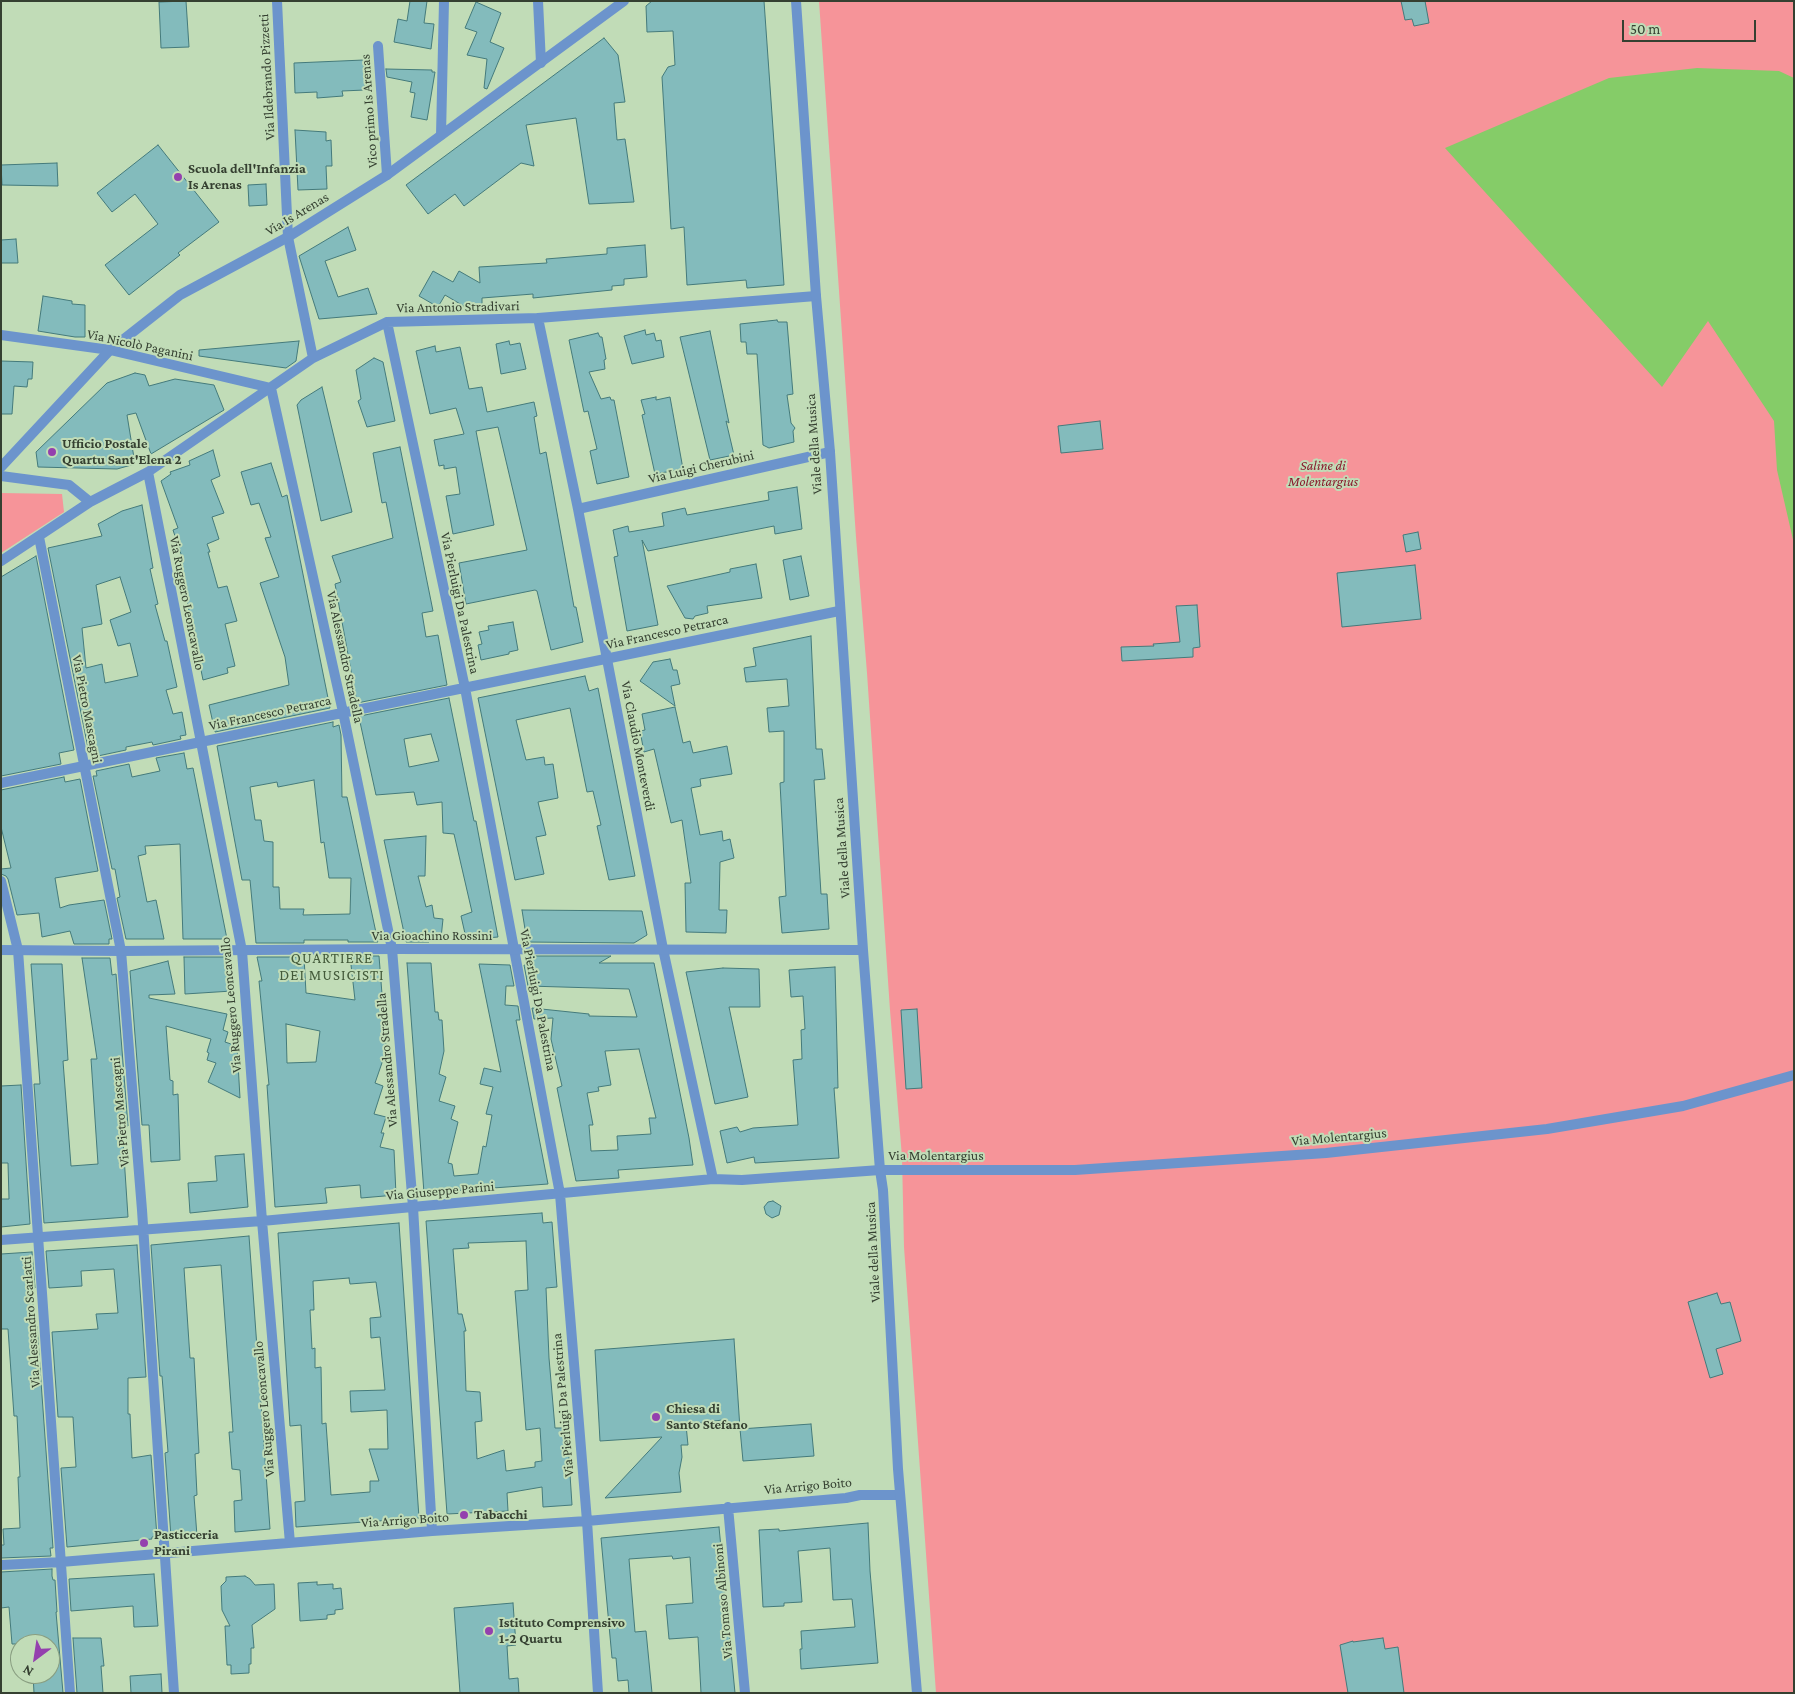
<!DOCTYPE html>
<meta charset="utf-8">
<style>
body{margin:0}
#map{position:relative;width:1795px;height:1694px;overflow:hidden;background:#c1dcb7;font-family:"Crimson Pro",serif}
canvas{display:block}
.frame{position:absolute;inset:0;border:2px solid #354031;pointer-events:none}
.north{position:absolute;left:10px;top:1634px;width:50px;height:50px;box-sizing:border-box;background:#c1dcb7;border:1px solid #899e81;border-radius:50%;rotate:211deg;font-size:14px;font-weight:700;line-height:20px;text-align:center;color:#354031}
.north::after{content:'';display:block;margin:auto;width:18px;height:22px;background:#9440ae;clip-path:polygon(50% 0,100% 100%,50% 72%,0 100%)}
.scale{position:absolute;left:1622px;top:20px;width:134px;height:22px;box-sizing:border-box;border:2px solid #354031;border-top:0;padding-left:6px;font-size:15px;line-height:18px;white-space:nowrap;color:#354031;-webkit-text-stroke:4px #c1dcb7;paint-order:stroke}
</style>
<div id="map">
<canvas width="1795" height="1694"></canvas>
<div class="frame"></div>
<div class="north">N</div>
<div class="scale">50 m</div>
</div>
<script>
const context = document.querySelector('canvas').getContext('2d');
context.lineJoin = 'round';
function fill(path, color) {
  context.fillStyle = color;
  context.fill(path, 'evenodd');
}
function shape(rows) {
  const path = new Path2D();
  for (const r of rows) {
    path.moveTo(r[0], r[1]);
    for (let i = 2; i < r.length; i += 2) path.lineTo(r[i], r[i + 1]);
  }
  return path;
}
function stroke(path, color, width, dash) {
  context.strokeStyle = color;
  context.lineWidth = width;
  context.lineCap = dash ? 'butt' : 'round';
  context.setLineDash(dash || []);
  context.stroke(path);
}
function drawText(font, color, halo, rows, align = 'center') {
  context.font = font + ' "Crimson Pro",serif';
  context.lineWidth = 4;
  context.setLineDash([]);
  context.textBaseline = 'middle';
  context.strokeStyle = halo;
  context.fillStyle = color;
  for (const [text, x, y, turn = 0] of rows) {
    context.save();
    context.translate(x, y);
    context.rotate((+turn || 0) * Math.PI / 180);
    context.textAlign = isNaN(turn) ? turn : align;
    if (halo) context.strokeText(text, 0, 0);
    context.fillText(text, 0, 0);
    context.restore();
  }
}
fill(shape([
 [819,1,1794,1,1794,1693,936,1693,904,1247,902,1157,890,1010,867,673,856,537],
 [1,493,62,494,64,512,1,553]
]), '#f69499');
fill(shape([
 [1697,68,1779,71,1794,78,1794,544,1777,470,1774,421,1708,321,1662,387,1445,148,1609,78]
]), '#85cc68');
const building = shape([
 [186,1,189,47,161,48,159,2,186,1],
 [410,1,427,1,424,23,434,24,431,49,394,42,398,19,407,21,410,1],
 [652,1,764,1,784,285,747,288,746,280,687,285,684,227,671,229,662,77,668,67,675,65,673,31,647,32,646,6,652,1],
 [1401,1,1425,1,1429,23,1414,26,1412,19,1405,20,1401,1],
 [476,2,501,13,490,42,504,48,487,89,484,88,487,59,467,55,477,32,465,28,476,2],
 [604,38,618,55,625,102,614,103,617,140,625,139,634,202,589,204,576,118,526,125,534,166,521,163,464,206,455,194,428,214,406,185,604,38],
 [364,60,365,90,342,91,343,96,317,98,317,92,295,93,294,63,364,60],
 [386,69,432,70,432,72,435,72,427,120,411,117,415,93,410,92,412,82,387,77,386,69],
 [295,130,326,132,326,141,331,140,332,166,326,166,327,189,298,190,295,130],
 [158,145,219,222,178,253,180,255,129,295,105,265,158,224,135,194,112,212,97,193,158,145],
 [57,163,58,186,2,185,1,165,57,163],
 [266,184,267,205,249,206,248,185,266,184],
 [348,227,356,250,325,261,338,297,368,288,377,314,319,319,299,256,348,227],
 [16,239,18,263,1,263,1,240,16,239],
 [645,245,647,277,624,279,624,285,612,286,612,290,533,298,533,294,482,298,482,307,467,308,445,295,438,307,419,296,433,271,453,282,459,271,480,283,479,267,547,263,546,259,607,254,607,248,645,245],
 [43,296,72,301,72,304,85,305,85,337,75,337,38,331,43,296],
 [777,320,778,322,787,322,793,394,787,395,791,423,795,428,793,431,794,442,769,448,763,445,757,354,747,354,746,342,741,342,740,324,777,320],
 [645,330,646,335,654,333,656,341,661,340,664,357,632,364,624,336,645,330],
 [710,331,729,423,726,421,734,455,710,460,680,337,710,331],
 [598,333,600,337,602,337,606,359,604,360,605,369,589,372,601,399,610,397,611,400,614,400,629,477,597,484,590,451,597,449,588,411,584,412,569,340,598,333],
 [299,341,296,361,286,368,199,356,199,350,299,341],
 [509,341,510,345,520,343,526,369,501,374,496,344,509,341],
 [435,346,436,352,460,347,469,389,482,387,487,412,534,402,537,416,534,417,540,454,546,452,574,607,576,607,583,642,551,650,537,591,535,590,466,604,459,563,527,550,498,427,476,431,494,525,453,534,446,496,460,494,456,467,444,469,444,465,439,466,434,440,464,434,456,408,430,414,416,351,435,346],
 [374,358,383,362,395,421,367,427,358,401,361,399,356,370,374,358],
 [1,361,33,362,32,379,28,379,27,387,14,386,12,414,1,414,1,361],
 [135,373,145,375,149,386,175,379,214,385,224,410,151,454,136,413,127,415,135,464,117,469,38,467,36,452,107,383,135,373],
 [322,387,352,512,321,521,297,405,301,400,322,387],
 [656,397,656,400,670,397,683,469,655,474,642,415,645,414,641,400,656,397],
 [1100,421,1103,449,1061,453,1058,426,1100,421],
 [400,447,433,611,422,613,426,637,438,635,447,685,357,703,335,584,341,582,332,556,393,538,386,502,382,503,373,453,400,447],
 [213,450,220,476,211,480,224,513,212,517,219,539,207,544,210,552,208,552,218,588,227,586,237,621,225,624,235,666,227,668,228,673,203,680,179,561,183,560,173,530,178,528,161,481,171,474,170,472,190,465,189,461,213,450],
 [271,463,282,497,287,495,330,708,215,732,209,705,289,685,285,657,260,583,279,577,265,538,271,537,259,503,251,505,241,472,271,463],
 [797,487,802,529,775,534,774,526,648,551,642,540,658,625,627,631,614,557,618,556,613,530,628,526,629,532,664,526,662,513,685,508,687,515,769,500,768,492,797,487],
 [142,505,153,568,150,569,158,604,155,605,165,641,167,641,177,687,166,690,173,714,182,712,186,735,180,736,181,739,153,745,152,742,126,747,126,750,93,757,91,748,88,748,48,548,102,536,98,524,122,511,142,505],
 [120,577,131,612,110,620,118,646,130,643,138,676,105,683,102,664,86,668,82,628,102,624,96,585,120,577],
 [1418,532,1421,549,1406,552,1403,535,1418,532],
 [36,556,74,750,59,753,61,764,1,776,1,577,36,556],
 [801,556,809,596,790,600,783,560,801,556],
 [756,564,762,598,707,606,708,613,695,616,693,619,685,618,667,586,730,572,730,569,756,564],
 [1415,565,1421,619,1342,627,1337,573,1415,565],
 [1197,605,1200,647,1193,648,1193,657,1122,661,1121,647,1154,646,1153,644,1180,642,1176,606,1197,605],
 [513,622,518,650,509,652,509,654,481,660,478,645,482,644,479,632,489,630,488,626,513,622],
 [811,636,816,749,822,749,825,779,814,780,821,894,827,894,829,929,782,933,779,897,786,896,780,783,784,782,784,731,769,732,767,708,789,706,787,679,746,682,744,668,756,666,753,648,811,636],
 [670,659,673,670,677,670,680,684,671,686,675,706,640,681,653,662,670,659],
 [585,676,589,691,598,688,635,876,609,880,597,826,601,825,593,791,587,792,570,708,516,720,526,760,544,757,545,765,553,764,558,798,538,802,546,835,536,837,544,874,515,880,478,698,585,676],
 [449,698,474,821,476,821,498,937,475,939,466,938,461,916,472,912,454,834,443,833,442,802,417,805,414,792,376,795,360,722,361,721,360,716,449,698],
 [431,734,439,761,409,767,404,739,431,734],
 [675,707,683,743,690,741,693,753,727,746,732,774,700,779,701,786,691,788,700,835,722,831,723,841,730,839,734,858,720,862,719,910,727,910,726,933,686,932,685,883,691,883,682,820,671,823,654,749,644,752,640,731,645,730,642,714,675,707],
 [333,722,333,727,339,725,341,735,342,797,347,797,378,942,348,942,348,940,304,940,304,943,256,943,250,880,242,880,217,746,333,722],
 [314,780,321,843,324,842,329,878,351,878,350,914,303,915,304,909,280,909,279,887,273,887,273,842,264,841,261,820,255,820,250,787,277,782,278,787,314,780],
 [184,753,187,769,193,768,227,939,183,939,180,844,145,846,146,854,138,856,147,902,156,900,164,939,126,939,117,898,120,897,115,869,112,869,93,776,97,776,96,771,129,764,132,777,160,771,156,758,184,753],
 [64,777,65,782,80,779,98,871,55,878,60,908,69,905,104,900,112,939,109,939,109,944,74,944,70,931,42,937,39,913,17,915,8,879,6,876,1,874,1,869,11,868,1,827,1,790,64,777],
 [426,836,425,876,418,876,426,907,432,905,434,918,443,919,441,938,429,938,429,942,406,942,384,840,426,836],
 [522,910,642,911,647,935,634,943,527,942,522,910],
 [350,956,379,956,387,1058,384,1057,375,1083,383,1086,374,1114,386,1117,381,1133,384,1133,380,1147,394,1150,396,1195,361,1198,360,1185,325,1188,327,1203,275,1207,267,1085,269,1085,259,981,262,981,257,957,304,957,306,993,355,1000,350,956],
 [286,1024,320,1031,316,1062,287,1063,286,1024],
 [529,956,611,956,599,963,654,963,689,1138,693,1165,618,1170,619,1178,576,1181,557,1088,562,1086,551,1039,553,1018,534,1019,532,1008,589,1014,589,1016,637,1017,629,989,528,986,524,965,531,965,529,956],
 [639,1049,656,1118,649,1118,651,1134,617,1136,618,1150,591,1151,589,1125,593,1125,587,1093,599,1091,598,1087,611,1085,605,1051,639,1049],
 [184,957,231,957,232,991,185,994,184,957],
 [82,958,110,958,112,975,116,974,128,1126,122,1126,128,1217,44,1223,34,1084,40,1084,31,964,62,964,68,1060,63,1061,71,1166,98,1164,91,1059,97,1059,82,958],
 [168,961,175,994,149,995,149,998,227,1014,223,1030,228,1032,225,1042,237,1046,240,1098,208,1082,216,1063,207,1060,209,1053,207,1052,211,1039,166,1026,170,1080,173,1081,173,1095,178,1094,180,1160,151,1162,149,1125,142,1125,130,971,168,961],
 [407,963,431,963,435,1012,438,1012,439,1020,442,1020,444,1051,439,1074,446,1077,439,1101,455,1106,451,1119,458,1122,448,1163,452,1164,454,1176,478,1174,483,1146,486,1147,492,1115,486,1114,493,1087,480,1084,484,1068,501,1072,479,964,510,965,514,986,506,986,505,1005,518,1006,520,1020,516,1020,548,1184,424,1193,407,963],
 [835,967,838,1088,834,1088,839,1158,755,1163,754,1157,727,1163,720,1131,737,1127,740,1132,753,1128,798,1125,793,1060,802,1059,801,1030,805,1029,803,996,791,997,789,970,835,967],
 [723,968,759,969,760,1007,729,1007,748,1097,715,1104,686,972,723,968],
 [917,1009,922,1088,906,1089,901,1010,917,1009],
 [21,1085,30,1224,1,1227,1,1199,9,1199,8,1163,1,1163,1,1086,21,1085],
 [244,1154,248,1207,190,1213,188,1183,217,1181,215,1156,244,1154],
 [773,1201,781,1206,779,1215,772,1218,766,1214,764,1207,768,1202,773,1201],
 [542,1213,543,1223,552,1222,557,1287,546,1288,549,1358,555,1428,567,1428,572,1505,543,1507,542,1487,507,1493,508,1511,447,1514,426,1221,542,1213],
 [526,1241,528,1290,515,1291,526,1430,540,1428,542,1461,535,1462,535,1467,506,1471,504,1450,477,1459,475,1422,482,1421,480,1392,466,1391,464,1331,466,1331,462,1314,458,1314,453,1249,469,1248,468,1243,526,1241],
 [399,1223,419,1518,296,1527,295,1502,305,1501,301,1425,290,1426,278,1233,399,1223],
 [349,1278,350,1284,376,1282,381,1317,370,1318,371,1338,380,1337,385,1390,350,1391,351,1412,387,1410,388,1449,369,1449,379,1481,370,1481,370,1492,331,1495,326,1423,322,1424,321,1367,315,1368,315,1348,312,1349,310,1310,314,1310,313,1281,349,1278],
 [249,1236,270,1529,235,1532,234,1501,242,1500,240,1470,232,1469,229,1432,233,1432,221,1265,184,1268,190,1358,194,1358,199,1453,195,1454,197,1495,194,1496,197,1536,171,1537,165,1453,168,1452,162,1376,160,1376,151,1245,249,1236],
 [137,1245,146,1377,128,1378,128,1414,130,1414,132,1458,151,1455,157,1537,152,1537,152,1539,67,1547,61,1468,76,1467,73,1417,58,1417,52,1332,98,1329,96,1314,118,1313,114,1269,81,1271,82,1286,49,1288,46,1251,137,1245],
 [32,1252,35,1288,32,1288,34,1326,37,1326,53,1548,50,1548,51,1556,1,1558,1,1545,4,1545,3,1529,20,1528,18,1477,20,1477,17,1416,14,1416,8,1329,1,1329,1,1254,32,1252],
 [1717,1293,1721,1304,1730,1302,1741,1341,1716,1349,1723,1374,1710,1378,1688,1302,1717,1293],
 [734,1339,740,1429,722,1430,722,1420,686,1425,688,1445,681,1445,682,1457,679,1473,681,1492,605,1498,662,1437,600,1441,595,1350,734,1339],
 [811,1424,814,1456,743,1461,740,1429,811,1424],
 [868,1523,870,1571,878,1663,801,1669,800,1649,802,1649,801,1631,855,1627,852,1599,833,1600,830,1548,798,1551,802,1602,784,1603,784,1606,763,1607,759,1530,779,1529,779,1531,868,1523],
 [719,1527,735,1693,701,1693,698,1637,669,1639,666,1605,693,1603,690,1557,673,1559,672,1556,629,1559,635,1632,646,1631,652,1693,629,1693,628,1680,618,1681,616,1658,612,1658,601,1538,719,1527],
 [52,1569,52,1576,53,1580,55,1580,57,1612,56,1612,63,1693,34,1693,33,1674,50,1674,50,1644,12,1644,9,1607,1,1608,1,1572,52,1569],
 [154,1574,158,1626,134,1627,133,1606,71,1611,69,1579,154,1574],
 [245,1576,250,1579,255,1585,274,1584,275,1609,252,1625,254,1648,251,1648,251,1664,249,1664,249,1673,231,1674,231,1665,227,1665,225,1626,230,1626,222,1610,221,1586,226,1581,226,1577,245,1576],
 [317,1582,317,1585,333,1584,333,1589,341,1588,343,1609,335,1610,335,1614,327,1615,327,1619,300,1621,298,1583,317,1582],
 [513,1603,516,1645,507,1646,509,1679,518,1678,519,1693,460,1693,454,1608,513,1603],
 [73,1638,101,1638,104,1666,101,1666,103,1693,77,1693,73,1638],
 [1383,1638,1385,1649,1398,1647,1404,1693,1348,1693,1340,1645,1353,1641,1353,1642,1383,1638],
 [161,1674,162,1693,131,1693,130,1676,161,1674]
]);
fill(building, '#83bbbc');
stroke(building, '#447a7b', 1);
stroke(shape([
 [277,1,288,237,313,358],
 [538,1,541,63],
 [378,46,387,175],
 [441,135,444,1],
 [538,318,578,509,663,949,713,1179],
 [387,322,465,688,560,1194,587,1521,598,1693],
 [1,335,110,350,271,388],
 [271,388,343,712,392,949,413,1207,432,1531],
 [148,472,242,951,262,1221,290,1543],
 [1,476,69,485,90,502],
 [578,509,830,452],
 [39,537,121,951,142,1210,174,1693],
 [1,561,90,502,148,472,313,358,387,322,538,318,816,296],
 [1,783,839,611],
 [1,881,18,950,70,1693],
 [1,1240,262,1221,713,1179,742,1180,880,1170,1075,1170,1326,1153,1547,1129,1683,1106,1794,1075],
 [728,1507,745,1693],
 [1,1565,61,1562,432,1531,587,1521,846,1498,860,1495,900,1495]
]), '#6c94cc', 10);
stroke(shape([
 [796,1,816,296,830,452,863,950,880,1170,883,1190,898,1469,917,1693],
 [1,467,110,350,180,295,288,237,387,175,624,1],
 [1,950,121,951,392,949,863,950]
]), '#6c94cc', 10);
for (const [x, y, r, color] of [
 [178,177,5,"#9440ae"],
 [52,452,5,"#9440ae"],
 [656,1417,5,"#9440ae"],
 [464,1515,5,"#9440ae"],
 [144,1543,5,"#9440ae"],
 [489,1631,5,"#9440ae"]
]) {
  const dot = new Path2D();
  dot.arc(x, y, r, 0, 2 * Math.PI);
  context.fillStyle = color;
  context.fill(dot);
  stroke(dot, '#c1dcb7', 2);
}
drawText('14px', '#354031', '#c1dcb7', [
 ["Via Ildebrando Pizzetti",267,77,-93],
 ["Vico primo Is Arenas",369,111,-94],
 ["Via Is Arenas",297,214,-31],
 ["Via Antonio Stradivari",458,307,-1],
 ["Via Nicolò Paganini",140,345,12],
 ["Viale della Musica",814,444,-94],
 ["Via Luigi Cherubini",701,467,-13],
 ["Via Ruggero Leoncavallo",187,603,79],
 ["Via Pierluigi Da Palestrina",460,603,78],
 ["Via Francesco Petrarca",667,632,-12],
 ["Via Alessandro Stradella",345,657,78],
 ["Via Pietro Mascagni",87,709,79],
 ["Via Francesco Petrarca",270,713,-12],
 ["Via Claudio Monteverdi",638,746,79],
 ["Viale della Musica",842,848,-94],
 ["Via Gioachino Rossini",432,936],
 ["Via Pierluigi Da Palestrina",538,1000,79],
 ["Via Ruggero Leoncavallo",231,1005,-95],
 ["Via Alessandro Stradella",387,1060,-95],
 ["Via Pietro Mascagni",120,1112,-95],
 ["Via Molentargius",1339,1137,-5],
 ["Via Molentargius",936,1156],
 ["Via Giuseppe Parini",440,1191,-5],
 ["Viale della Musica",873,1252,-93],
 ["Via Alessandro Scarlatti",31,1322,-94],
 ["Via Pierluigi Da Palestrina",563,1405,-95],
 ["Via Ruggero Leoncavallo",264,1409,-95],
 ["Via Arrigo Boito",808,1486,-5],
 ["Via Arrigo Boito",405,1520,-4],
 ["Via Tomaso Albinoni",723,1601,-95]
]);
drawText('bold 14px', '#354031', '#c1dcb7', [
 ["Scuola dell'Infanzia",188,169],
 ["Is Arenas",188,185],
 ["Ufficio Postale",62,444],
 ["Quartu Sant'Elena 2",62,460],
 ["Chiesa di",666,1409],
 ["Santo Stefano",666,1425],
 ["Tabacchi",474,1515],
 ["Pasticceria",154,1535],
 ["Pirani",154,1551],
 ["Istituto Comprensivo",499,1623],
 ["1-2 Quartu",499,1639]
], 'left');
drawText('italic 14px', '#891a2d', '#c1dcb7', [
 ["Saline di",1323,466],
 ["Molentargius",1323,482]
]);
context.letterSpacing = '1px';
drawText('15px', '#435a3a', '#c1dcb7', [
 ["QUARTIERE",332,958],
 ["DEI MUSICISTI",332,975]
]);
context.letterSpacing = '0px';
</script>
